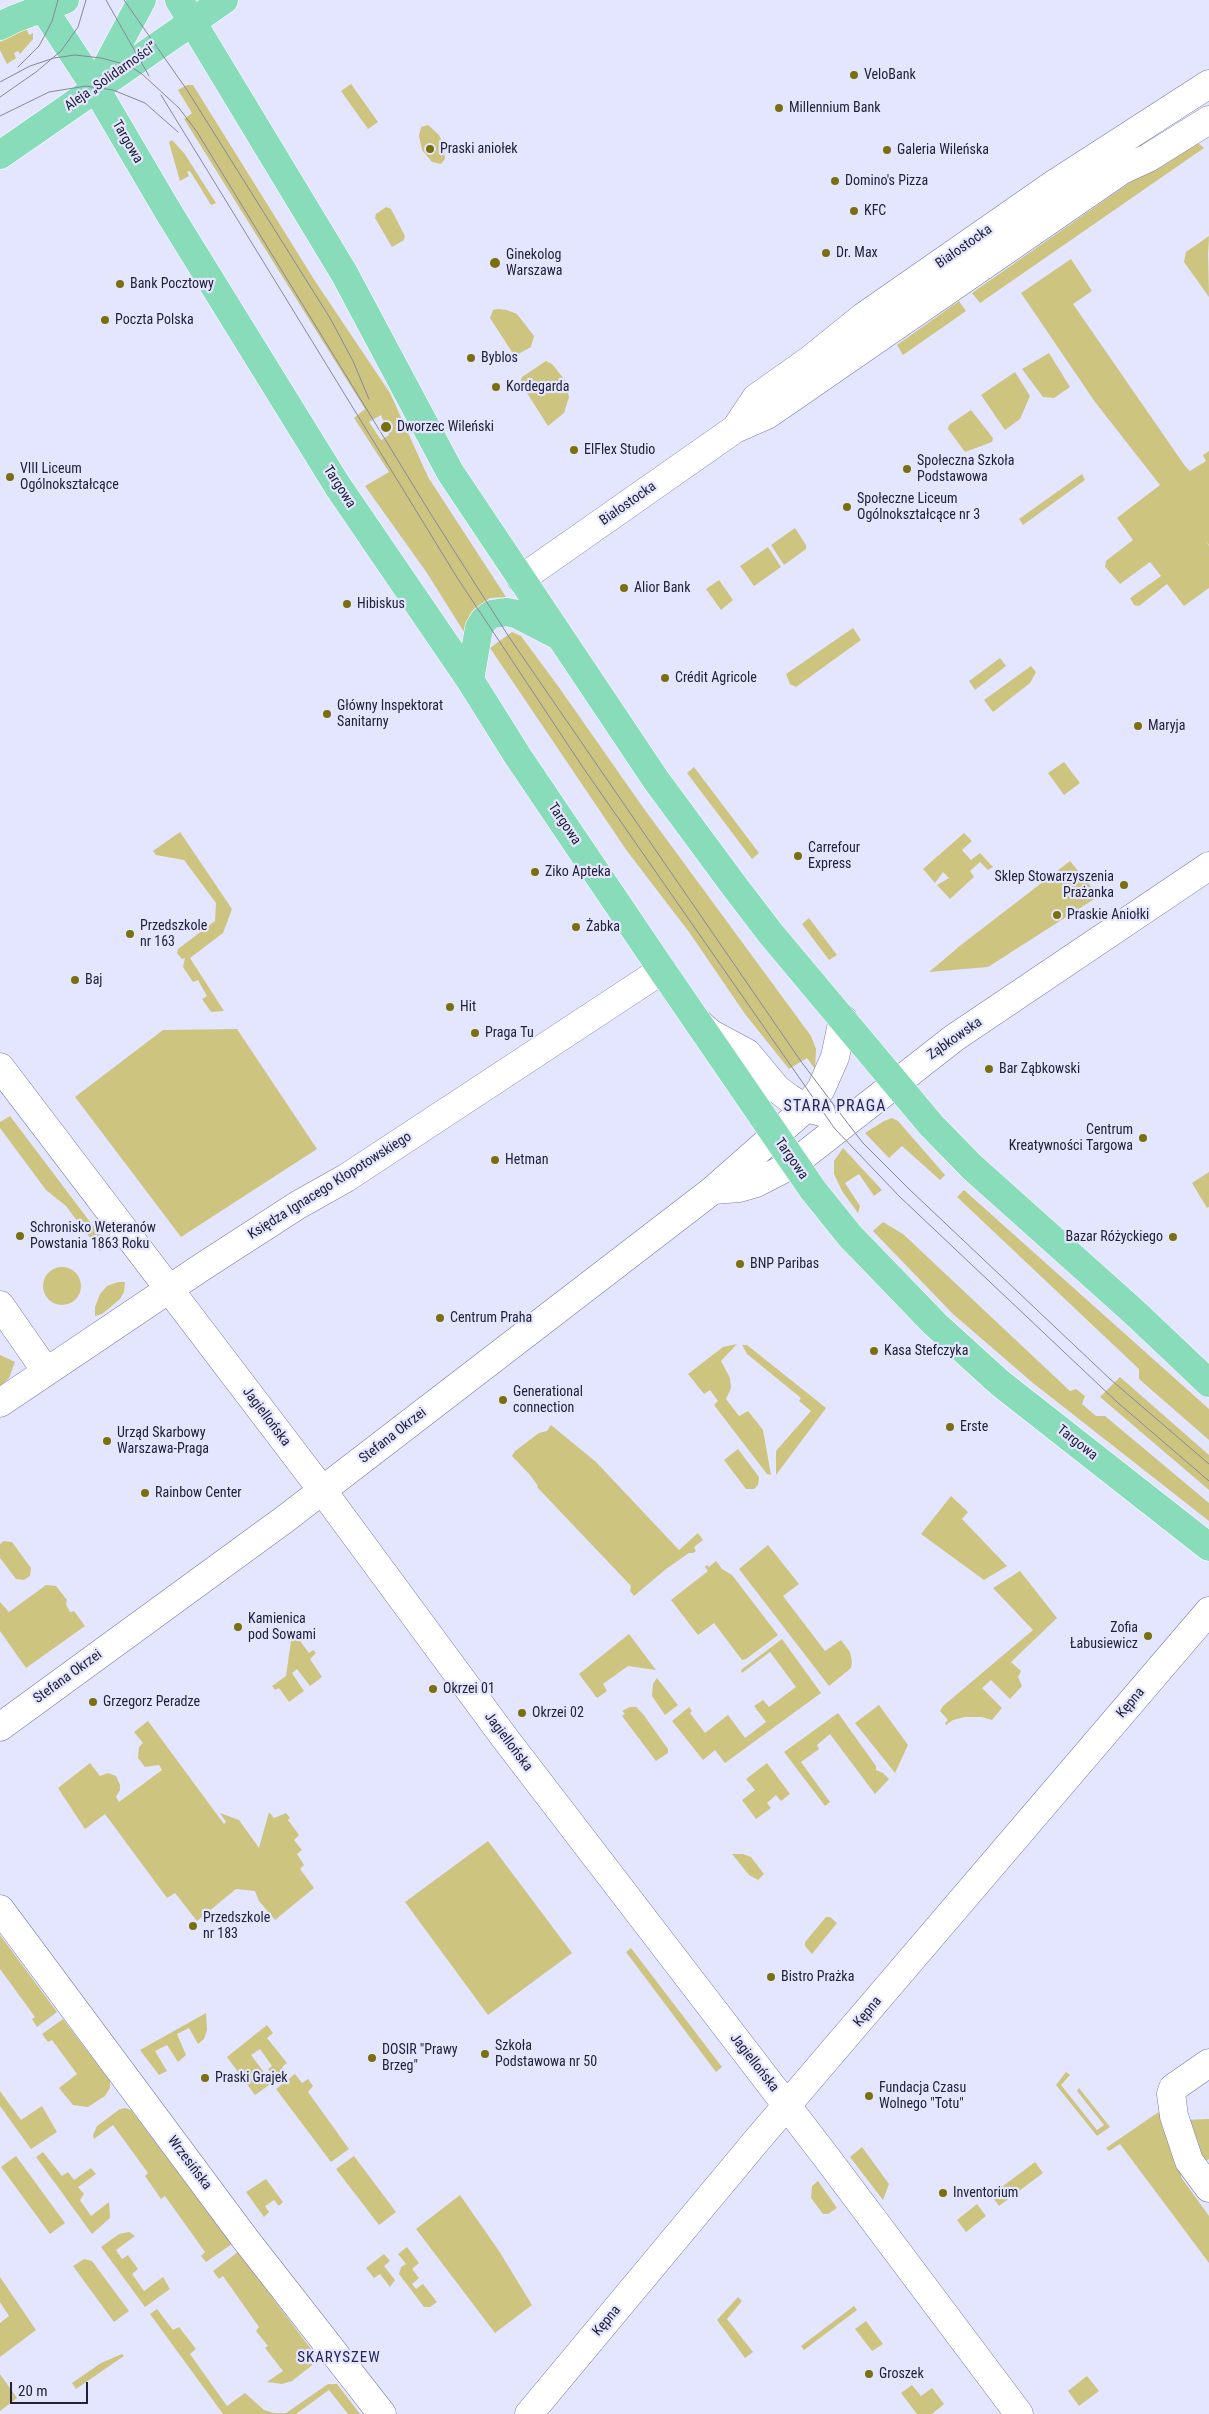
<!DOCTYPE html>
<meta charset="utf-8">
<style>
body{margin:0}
#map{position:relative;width:1209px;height:2414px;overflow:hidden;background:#e4e6ff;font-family:"Roboto Condensed",sans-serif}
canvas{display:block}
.scale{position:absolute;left:10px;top:2382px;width:78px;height:22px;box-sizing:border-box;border:2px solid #212238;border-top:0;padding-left:6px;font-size:15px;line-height:18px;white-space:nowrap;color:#212238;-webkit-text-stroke:4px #e4e6ff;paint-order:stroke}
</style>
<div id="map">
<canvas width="1209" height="2414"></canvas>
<div class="scale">20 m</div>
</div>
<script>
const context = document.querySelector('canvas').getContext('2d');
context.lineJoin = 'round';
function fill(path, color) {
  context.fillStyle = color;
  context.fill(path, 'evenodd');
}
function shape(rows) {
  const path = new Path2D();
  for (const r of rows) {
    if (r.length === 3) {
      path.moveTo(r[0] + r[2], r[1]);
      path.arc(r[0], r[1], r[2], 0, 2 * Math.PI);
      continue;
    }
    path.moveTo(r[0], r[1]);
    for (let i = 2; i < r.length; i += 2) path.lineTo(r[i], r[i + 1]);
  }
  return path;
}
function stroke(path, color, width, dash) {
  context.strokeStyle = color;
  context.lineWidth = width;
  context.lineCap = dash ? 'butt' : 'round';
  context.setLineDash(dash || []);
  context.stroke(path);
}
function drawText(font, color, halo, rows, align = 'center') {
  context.font = font + ' "Roboto Condensed",sans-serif';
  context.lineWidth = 4.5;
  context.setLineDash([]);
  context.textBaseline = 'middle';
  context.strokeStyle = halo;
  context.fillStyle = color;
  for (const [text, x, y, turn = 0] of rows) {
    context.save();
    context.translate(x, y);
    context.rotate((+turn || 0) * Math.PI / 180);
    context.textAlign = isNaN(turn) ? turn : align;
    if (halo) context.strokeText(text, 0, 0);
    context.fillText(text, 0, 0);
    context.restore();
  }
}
fill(shape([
 [23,30,27,30,29,35,33,33,33,39,20,54,18,51,14,53,16,58,7,64,0,50,0,42],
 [351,84,378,122,368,129,341,91],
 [187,85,193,85,315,281,390,393,428,477,506,597,490,598,475,608,470,614,464,632,427,573,365,486,389,472,354,418,365,409,184,119,192,113,178,90],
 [381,415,389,435,381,440,369,422],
 [428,125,439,135,444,146,445,159,441,164,432,162,422,150,419,136,421,127],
 [172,140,184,153,216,203,211,205,190,171,187,172,189,176,180,181,170,146,169,142],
 [1197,142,1204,148,980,303,972,293,1132,181],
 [386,207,391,209,405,236,404,240,392,247,375,218,376,214],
 [1209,236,1208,254,1209,297,1184,262,1186,252],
 [1071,259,1092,291,1073,304,1185,466,1190,471,1206,461,1203,455,1209,451,1209,545,1206,541,1209,546,1209,588,1184,606,1167,584,1139,606,1134,605,1130,598,1161,576,1150,562,1120,584,1105,567,1106,561,1133,540,1117,518,1160,485,1095,402,1021,293],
 [959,301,966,311,903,355,897,345],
 [498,309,507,310,517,314,534,336,531,347,518,354,512,352,490,318,493,310],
 [1049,353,1070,387,1054,398,1043,397,1022,369],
 [546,361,552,364,565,380,569,397,564,413,548,426,520,382,522,377],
 [1015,372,1030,396,1020,419,1005,430,981,395],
 [971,410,993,438,992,442,965,452,948,429,949,425],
 [1082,474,1085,480,1023,525,1019,519],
 [795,528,806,545,806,549,784,565,771,545],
 [768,547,781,567,754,586,740,566],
 [719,580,733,600,721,610,706,589],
 [853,628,861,640,796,687,790,684,786,674],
 [512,632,521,636,558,686,642,806,811,1036,816,1049,815,1069,807,1058,789,1069,745,1014,689,932,627,851,490,648],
 [1000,658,1006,666,975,690,969,681],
 [1031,666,1036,672,1030,683,993,712,984,700],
 [1064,762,1080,783,1064,795,1048,773],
 [694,767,759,853,752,859,687,773],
 [180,832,232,909,223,933,190,958,224,1011,211,1012,202,999,207,996,198,980,193,982,183,967,185,958,182,959,177,953,178,949,215,921,216,903,184,860,156,855,153,851],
 [964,833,972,841,962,850,971,860,980,853,993,867,988,870,980,862,970,871,974,877,950,899,937,885,949,878,943,872,935,883,923,869],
 [1070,861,1099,896,988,967,929,972,961,945],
 [809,918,837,955,829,960,802,924],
 [237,1029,317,1149,181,1237,75,1097,163,1030],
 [10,1116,109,1247,100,1251,66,1206,46,1190,0,1128,0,1122],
 [892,1118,898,1121,945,1175,940,1180,902,1146,889,1158,865,1133,884,1121],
 [843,1148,882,1190,874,1196,859,1174,845,1183,860,1206,858,1213,842,1191,834,1174,834,1161],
 [1209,1172,1209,1207,1207,1208,1192,1183],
 [964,1190,1209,1409,1209,1440,1139,1379,1139,1369,957,1197],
 [883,1222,903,1234,1070,1391,1076,1389,1085,1396,1082,1404,1096,1416,1105,1416,1209,1503,1209,1521,1033,1383,953,1314,873,1231],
 [62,1286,19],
 [118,1282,125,1282,124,1292,120,1299,102,1314,95,1316,95,1307,100,1294,107,1286],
 [737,1344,721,1361,730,1378,731,1388,726,1399,739,1416,748,1411,763,1430,771,1475,767,1474,714,1405,718,1401,710,1390,704,1394,688,1374,723,1347],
 [742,1345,747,1345,826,1408,776,1475,776,1451,811,1411,799,1401,801,1398,747,1354],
 [0,1355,15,1362,9,1378,0,1387],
 [1120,1377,1209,1455,1209,1490,1100,1397],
 [551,1425,596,1462,679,1550,698,1533,703,1540,694,1547,696,1551,693,1553,689,1553,666,1569,634,1596,630,1591,631,1586,537,1487,538,1486,530,1475,512,1456,515,1451,539,1433,547,1431],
 [738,1449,759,1477,758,1485,754,1489,746,1489,724,1460],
 [951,1496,968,1512,962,1519,1007,1566,984,1580,921,1534],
 [4,1541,12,1542,31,1568,30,1576,24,1580,16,1579,0,1558,0,1544],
 [768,1545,799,1584,783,1596,825,1651,841,1640,850,1652,852,1662,851,1668,829,1686,739,1569],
 [716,1561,722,1569,732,1575,778,1635,746,1659,742,1660,714,1623,698,1635,671,1600,708,1571,705,1567,707,1565,709,1567],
 [1020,1571,1057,1618,1011,1662,1021,1671,1018,1677,1022,1686,1010,1699,991,1680,982,1688,1002,1708,992,1720,982,1717,965,1717,953,1720,946,1725,945,1723,948,1720,940,1711,943,1706,1033,1630,993,1588],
 [46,1585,56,1586,67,1600,66,1604,70,1612,74,1611,85,1626,26,1668,0,1631,0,1602,9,1612],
 [629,1634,656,1670,628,1666,603,1684,607,1691,597,1698,579,1674],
 [297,1637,309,1653,313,1650,316,1653,310,1659,322,1677,310,1686,297,1669,292,1673,304,1691,289,1702,279,1688,275,1690,272,1686,286,1676,291,1641],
 [782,1639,821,1693,725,1763,715,1750,703,1760,672,1721,689,1707,692,1711,690,1713,705,1733,728,1715,745,1738,766,1722,754,1706,763,1700,769,1707,796,1687,770,1652,742,1673,741,1670],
 [657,1678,678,1705,665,1715,652,1696,653,1684],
 [879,1705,908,1745,895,1773,855,1723],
 [630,1707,636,1707,643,1714,668,1749,668,1753,656,1761,622,1716,625,1714,622,1711],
 [838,1713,876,1766,876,1770,883,1773,889,1779,875,1794,830,1734,817,1745,819,1749,801,1762,830,1802,825,1806,784,1752],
 [148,1721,224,1824,226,1822,220,1813,239,1820,259,1848,269,1812,274,1818,286,1813,290,1818,288,1820,299,1835,294,1840,302,1850,297,1854,304,1865,300,1869,314,1888,275,1920,259,1901,255,1891,236,1889,197,1921,175,1893,167,1898,105,1814,85,1829,77,1817,58,1788,90,1763,100,1776,108,1773,116,1776,120,1785,120,1790,116,1797,119,1802,162,1770,159,1765,145,1767,138,1758,139,1747,143,1743,134,1732],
 [767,1763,790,1794,781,1801,776,1795,767,1803,771,1808,756,1819,742,1800,755,1790,746,1779],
 [488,1841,572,1953,488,2015,405,1902],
 [732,1854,743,1854,751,1857,764,1874,758,1880,749,1875],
 [826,1917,830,1917,837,1923,812,1954,805,1946,805,1942],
 [0,1935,57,2012,37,2027,32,2019,35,2017,0,1969],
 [631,1948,722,2067,716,2072,626,1952],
 [206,2013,207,2030,204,2039,198,2044,189,2028,177,2034,186,2055,178,2062,167,2045,155,2051,167,2071,159,2075,140,2050],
 [63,2019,110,2081,110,2088,105,2096,88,2107,73,2105,59,2088,77,2074,52,2040,48,2042,42,2034],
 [267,2025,273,2033,267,2038,287,2063,282,2067,286,2072,277,2080,268,2069,272,2066,260,2049,251,2055,272,2083,255,2095,227,2057],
 [1066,2072,1070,2075,1061,2085,1097,2130,1104,2125,1077,2091,1079,2088,1110,2127,1097,2136,1056,2085],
 [295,2074,302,2083,308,2079,313,2086,308,2092,349,2149,331,2162,276,2089],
 [0,2091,21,2120,42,2106,57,2132,31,2149,0,2106],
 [125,2108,131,2110,232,2244,206,2262,201,2256,205,2252,165,2196,161,2199,145,2176,148,2173,113,2125,94,2139,93,2135,97,2126,120,2109],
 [1163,2109,1182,2170,1181,2177,1209,2216,1209,2263,1120,2144,1109,2151,1106,2148],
 [1209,2119,1209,2159,1201,2164,1184,2120],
 [862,2147,889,2184,883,2200,850,2157],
 [43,2152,62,2176,68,2172,74,2180,91,2168,96,2174,78,2187,84,2194,80,2200,91,2216,109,2202,110,2218,92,2234,36,2157],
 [16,2156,65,2223,50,2234,1,2167],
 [354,2156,396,2212,379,2225,336,2169],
 [1035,2162,1043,2173,999,2206,991,2195],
 [266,2179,283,2202,279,2206,274,2200,265,2206,269,2212,264,2217,246,2192],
 [818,2181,837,2208,828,2214,823,2214,811,2198,812,2186],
 [460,2195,499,2251,532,2305,495,2333,416,2229],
 [977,2204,986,2216,966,2232,957,2220],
 [129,2232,135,2236,116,2250,122,2259,128,2255,138,2269,132,2274,144,2291,163,2277,170,2289,145,2307,101,2247,119,2234],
 [407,2247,419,2263,412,2269,419,2278,412,2284,416,2289,423,2284,437,2302,430,2307,424,2307,399,2274,401,2267,406,2264,398,2254],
 [238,2252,314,2353,314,2361,311,2366,292,2381,282,2384,267,2382,283,2371,265,2348,268,2346,256,2331,259,2327,223,2276,219,2279,213,2271],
 [384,2254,390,2261,384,2266,395,2280,390,2287,380,2274,374,2278,366,2268],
 [84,2259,92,2261,129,2311,114,2322,73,2266],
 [0,2277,36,2330,0,2357,0,2323,9,2316,0,2302],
 [738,2297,742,2301,727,2319,753,2352,745,2358,717,2320],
 [854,2306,857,2310,804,2350,801,2346],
 [157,2309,173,2330,179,2327,196,2349,190,2354,227,2406,245,2393,264,2410,274,2413,286,2413,328,2384,337,2384,360,2414,348,2414,329,2390,296,2414,223,2414,150,2314],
 [866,2321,883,2344,872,2351,855,2329],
 [122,2354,124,2356,76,2389,72,2383,101,2363],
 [0,2374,17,2398,0,2411],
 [1087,2376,1099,2391,1079,2406,1068,2391],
 [912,2385,921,2396,932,2388,944,2404,932,2414,917,2414,901,2393]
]), '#cdc480');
const minor = shape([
 [736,428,756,398,811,359,863,317,1054,184,1209,84],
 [521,579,735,429,767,415,1122,170,1148,158,1209,120],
 [699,1023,710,1033,747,1053,777,1089,789,1098,806,1108,821,1112],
 [0,1067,322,1490,504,1737,827,2158,1019,2414],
 [713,1190,739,1188,756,1183,793,1164,954,1038,1209,866],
 [0,1305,46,1371],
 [0,1403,202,1267,298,1205,346,1178,662,970],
 [0,1727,285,1519,713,1190,806,1108,821,1089,835,1057,843,1019],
 [0,1909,246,2240,382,2414],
 [1209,2063,1173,2088,1171,2094,1174,2116,1189,2161,1209,2188],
 [529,2414,758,2139,1209,1611]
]);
const major = shape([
 [179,0,344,273,450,472,656,780,735,887,771,934,931,1125,972,1167,1134,1312,1209,1383],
 [43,8,95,87,169,213,337,485,470,680,517,755,662,970,813,1190,850,1236,935,1324,1000,1383,1209,1547],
 [0,26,14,19,65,0],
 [97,84,142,0],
 [0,155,224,0],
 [470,680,479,628,484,620,492,614,507,612,516,614,557,635]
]);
stroke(minor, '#7779b0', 29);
stroke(major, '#fff', 29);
stroke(minor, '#fff', 28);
stroke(major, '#88dcba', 28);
stroke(shape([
 [106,0,149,76],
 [124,0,187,90,330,318,353,361,369,399],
 [18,67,39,46,46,33,52,21,58,0],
 [0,82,30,66,54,58,75,55,101,58,128,65,142,74,179,108,197,132,432,516,509,637,800,1060,846,1121,863,1143,909,1189,1110,1379,1209,1464],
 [161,95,458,579,582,766,835,1129,900,1197,1117,1402,1209,1481],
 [0,97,36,72,61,51,78,27,86,0],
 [0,116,49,92,86,86,113,90,145,103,178,132]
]), '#86879f', 1);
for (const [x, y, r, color] of [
 [854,75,5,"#7a6f0d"],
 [779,108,5,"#7a6f0d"],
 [430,149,5,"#7a6f0d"],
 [887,150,5,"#7a6f0d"],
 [835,181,5,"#7a6f0d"],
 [854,211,5,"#7a6f0d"],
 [826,253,5,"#7a6f0d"],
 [495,263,6,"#7a6f0d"],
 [120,284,5,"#7a6f0d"],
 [105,320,5,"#7a6f0d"],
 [471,358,5,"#7a6f0d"],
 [496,387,5,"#7a6f0d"],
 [386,427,6,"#7a6f0d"],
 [574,450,5,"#7a6f0d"],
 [907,469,5,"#7a6f0d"],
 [10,477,5,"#7a6f0d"],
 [847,507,5,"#7a6f0d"],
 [624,588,5,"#7a6f0d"],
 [347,604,5,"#7a6f0d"],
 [665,678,5,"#7a6f0d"],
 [327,714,5,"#7a6f0d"],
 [1138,726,5,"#7a6f0d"],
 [798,856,5,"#7a6f0d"],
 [535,872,5,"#7a6f0d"],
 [1124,885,5,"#7a6f0d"],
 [1057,915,5,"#7a6f0d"],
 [576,927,5,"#7a6f0d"],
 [130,934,5,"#7a6f0d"],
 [75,980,5,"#7a6f0d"],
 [450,1007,5,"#7a6f0d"],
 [475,1033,5,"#7a6f0d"],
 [989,1069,5,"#7a6f0d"],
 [1143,1138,5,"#7a6f0d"],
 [495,1160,5,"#7a6f0d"],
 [20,1236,5,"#7a6f0d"],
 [1173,1237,5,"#7a6f0d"],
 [740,1264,5,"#7a6f0d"],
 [440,1318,5,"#7a6f0d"],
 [874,1351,5,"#7a6f0d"],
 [503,1400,5,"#7a6f0d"],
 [950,1427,5,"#7a6f0d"],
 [107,1441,5,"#7a6f0d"],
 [145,1493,5,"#7a6f0d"],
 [238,1627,5,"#7a6f0d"],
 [1148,1636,5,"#7a6f0d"],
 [433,1689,5,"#7a6f0d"],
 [93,1702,5,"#7a6f0d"],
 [522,1713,5,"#7a6f0d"],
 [193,1926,5,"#7a6f0d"],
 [771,1977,5,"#7a6f0d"],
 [485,2054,5,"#7a6f0d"],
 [372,2058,5,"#7a6f0d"],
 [205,2078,5,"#7a6f0d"],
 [869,2096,5,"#7a6f0d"],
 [943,2193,5,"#7a6f0d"],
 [869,2374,5,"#7a6f0d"]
]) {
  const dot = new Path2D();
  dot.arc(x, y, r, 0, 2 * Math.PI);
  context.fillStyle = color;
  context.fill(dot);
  stroke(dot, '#e4e6ff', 2);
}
drawText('14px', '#212238', '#e4e6ff', [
 ["VeloBank",864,75],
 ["Millennium Bank",789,108],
 ["Praski aniołek",440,149],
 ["Galeria Wileńska",897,150],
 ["Domino's Pizza",845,181],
 ["KFC",864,211],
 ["Dr. Max",836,253],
 ["Ginekolog",506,255],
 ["Warszawa",506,271],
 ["Bank Pocztowy",130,284],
 ["Poczta Polska",115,320],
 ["Byblos",481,358],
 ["Kordegarda",506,387],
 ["Dworzec Wileński",397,427],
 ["ElFlex Studio",584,450],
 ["Społeczna Szkoła",917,461],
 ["Podstawowa",917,477],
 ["VIII Liceum",20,469],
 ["Ogólnokształcące",20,485],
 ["Społeczne Liceum",857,499],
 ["Ogólnokształcące nr 3",857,515],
 ["Alior Bank",634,588],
 ["Hibiskus",357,604],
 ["Crédit Agricole",675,678],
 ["Główny Inspektorat",337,706],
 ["Sanitarny",337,722],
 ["Maryja",1148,726],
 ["Carrefour",808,848],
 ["Express",808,864],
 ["Ziko Apteka",545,872],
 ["Sklep Stowarzyszenia",1114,877,"right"],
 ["Prażanka",1114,893,"right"],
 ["Praskie Aniołki",1067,915],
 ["Przedszkole",140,926],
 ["nr 163",140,942],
 ["Żabka",586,927],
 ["Baj",85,980],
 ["Hit",460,1007],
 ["Praga Tu",485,1033],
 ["Bar Ząbkowski",999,1069],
 ["Centrum",1133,1130,"right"],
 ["Kreatywności Targowa",1133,1146,"right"],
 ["Hetman",505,1160],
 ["Schronisko Weteranów",30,1228],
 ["Powstania 1863 Roku",30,1244],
 ["Bazar Różyckiego",1163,1237,"right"],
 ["BNP Paribas",750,1264],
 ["Centrum Praha",450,1318],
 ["Kasa Stefczyka",884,1351],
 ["Generational",513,1392],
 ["connection",513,1408],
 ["Erste",960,1427],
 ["Urząd Skarbowy",117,1433],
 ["Warszawa-Praga",117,1449],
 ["Rainbow Center",155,1493],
 ["Kamienica",248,1619],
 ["pod Sowami",248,1635],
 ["Zofia",1138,1628,"right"],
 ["Łabusiewicz",1138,1644,"right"],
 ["Okrzei 01",443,1689],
 ["Grzegorz Peradze",103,1702],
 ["Okrzei 02",532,1713],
 ["Przedszkole",203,1918],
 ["nr 183",203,1934],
 ["Bistro Prażka",781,1977],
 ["Szkoła",495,2046],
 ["Podstawowa nr 50",495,2062],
 ["DOSIR \"Prawy",382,2050],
 ["Brzeg\"",382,2066],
 ["Praski Grajek",215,2078],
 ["Fundacja Czasu",879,2088],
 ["Wolnego \"Totu\"",879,2104],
 ["Inventorium",953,2193],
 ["Groszek",879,2374]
], 'left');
drawText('14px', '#212238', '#e4e6ff', [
 ["Aleja „Solidarności”",111,77,-35],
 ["Targowa",127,142,60],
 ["Białostocka",964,247,-35],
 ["Targowa",339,487,57],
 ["Białostocka",628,504,-35],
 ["Targowa",564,824,56],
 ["Ząbkowska",955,1039,-35],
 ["Targowa",791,1159,55],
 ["Księdza Ignacego Kłopotowskiego",330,1186,-32],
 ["Jagiellońska",266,1417,53],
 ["Stefana Okrzei",393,1436,-38],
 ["Targowa",1077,1443,38],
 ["Stefana Okrzei",68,1677,-36],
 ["Kępna",1131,1703,-50],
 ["Jagiellońska",508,1742,53],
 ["Kępna",868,2012,-50],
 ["Jagiellońska",754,2063,52],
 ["Wrzesińska",189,2163,53],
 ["Kępna",607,2321,-50]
]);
context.letterSpacing = '1px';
drawText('15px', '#262554', '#e4e6ff', [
 ["SKARYSZEW",339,2358]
]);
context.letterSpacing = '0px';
context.letterSpacing = '1px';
drawText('16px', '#262554', '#e4e6ff', [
 ["STARA PRAGA",835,1107]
]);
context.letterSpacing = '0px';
</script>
